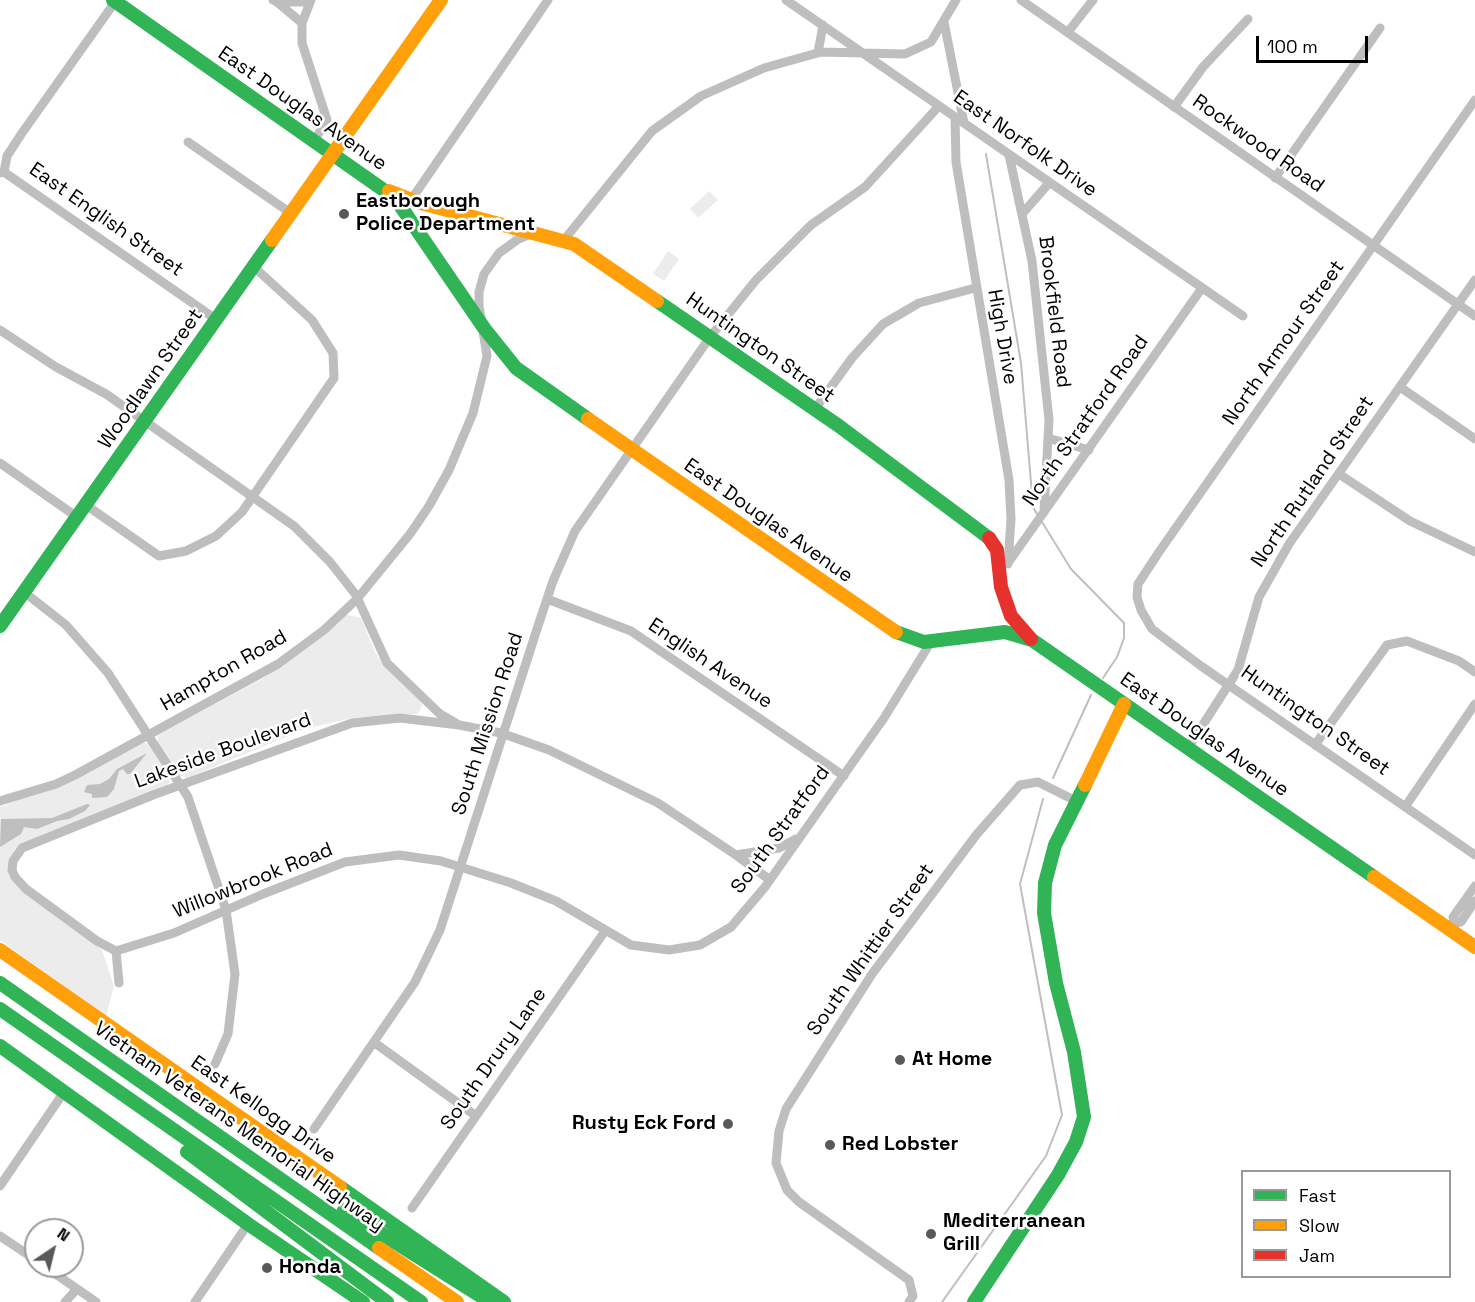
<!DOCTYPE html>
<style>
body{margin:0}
#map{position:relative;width:1475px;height:1302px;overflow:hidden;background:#fff;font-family:"Space Grotesk",sans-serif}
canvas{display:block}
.legend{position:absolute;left:1241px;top:1170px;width:210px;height:108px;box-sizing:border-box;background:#fff;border:2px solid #999;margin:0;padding:8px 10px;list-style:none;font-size:18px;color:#000}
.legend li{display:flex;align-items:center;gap:12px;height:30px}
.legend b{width:30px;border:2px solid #999}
.north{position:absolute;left:24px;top:1218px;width:60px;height:60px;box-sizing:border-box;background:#fff;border:2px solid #999;border-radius:50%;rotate:35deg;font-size:16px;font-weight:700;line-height:24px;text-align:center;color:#000}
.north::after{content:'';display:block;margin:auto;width:21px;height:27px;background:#595959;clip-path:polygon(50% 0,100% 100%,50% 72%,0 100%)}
.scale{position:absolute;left:1256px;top:36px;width:112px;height:27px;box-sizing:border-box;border:3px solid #000;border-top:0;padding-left:8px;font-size:18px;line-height:21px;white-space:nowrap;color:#000;-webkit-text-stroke:4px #fff;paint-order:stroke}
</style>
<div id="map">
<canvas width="1475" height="1302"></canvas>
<ul class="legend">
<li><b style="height:8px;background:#30b455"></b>Fast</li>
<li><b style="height:8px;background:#ff9f0a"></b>Slow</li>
<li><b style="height:8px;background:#e5322d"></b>Jam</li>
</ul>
<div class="north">N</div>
<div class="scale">100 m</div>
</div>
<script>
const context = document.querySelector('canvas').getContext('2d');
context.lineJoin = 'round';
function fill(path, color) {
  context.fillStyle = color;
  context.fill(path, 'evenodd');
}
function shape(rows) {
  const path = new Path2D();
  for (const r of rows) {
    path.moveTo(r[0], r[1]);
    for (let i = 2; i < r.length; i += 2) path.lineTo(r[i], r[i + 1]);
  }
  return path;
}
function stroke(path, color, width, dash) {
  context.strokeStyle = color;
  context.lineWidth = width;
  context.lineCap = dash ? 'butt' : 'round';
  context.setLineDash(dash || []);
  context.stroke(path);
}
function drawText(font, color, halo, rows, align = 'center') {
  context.font = font + ' "Space Grotesk",sans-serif';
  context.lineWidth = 5;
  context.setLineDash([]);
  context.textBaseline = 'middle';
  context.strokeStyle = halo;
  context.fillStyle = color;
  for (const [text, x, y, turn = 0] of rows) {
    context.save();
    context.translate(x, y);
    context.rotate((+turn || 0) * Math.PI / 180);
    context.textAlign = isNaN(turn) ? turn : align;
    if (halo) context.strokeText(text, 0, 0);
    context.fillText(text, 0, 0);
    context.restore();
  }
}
fill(shape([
 [709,191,718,200,698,218,690,209],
 [668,251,679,259,664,281,653,274],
 [348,615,361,618,376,654,387,669,423,703,418,714,352,718,305,729,187,778,179,775,158,744,158,735,265,677,317,640,343,616],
 [142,742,150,744,171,776,168,785,22,845,15,849,9,863,9,871,102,950,114,986,106,1016,0,940,0,807,77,777]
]), '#ececec');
fill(shape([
 [147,753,130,774,127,774,123,769,119,771,114,789,107,797,92,798,92,794,84,792,87,785,100,784,109,779,117,769],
 [87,804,90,805,85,811,69,819,57,821,37,829,24,827,21,834,0,847,1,819,52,818]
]), '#bfbfbf');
stroke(shape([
 [986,154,1021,363,1033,507,1037,514],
 [1042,522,1071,569,1124,623,1124,638,1117,657,1103,678],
 [1053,778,1091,695],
 [942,1302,1046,1156,1062,1115,1020,884,1043,799]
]), '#bfbfbf', 2);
stroke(shape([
 [273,0,277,2,310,2],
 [311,0,302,23,302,43,327,120,314,141],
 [786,0,1243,316],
 [1021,0,1475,316],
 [277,2,302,23],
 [944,22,964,123],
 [1068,32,1093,0],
 [818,53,823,25],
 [1475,100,1159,552,1138,584,1137,597,1141,610,1152,629,1201,666,1475,855],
 [1174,107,1203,67,1248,19],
 [955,117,956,162,1009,480,1011,519,1008,564],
 [188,142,292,214],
 [1009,155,1032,261,1049,420,1044,512],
 [4,172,217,320],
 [0,173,4,172,7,156,22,133,115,2],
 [1275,178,1380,28],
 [411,200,548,0],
 [1022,214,1049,183],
 [564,240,652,131,701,96,764,68,821,52,905,54,931,42,956,0],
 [0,330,56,367,106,394,294,526,330,562,356,595,387,663,440,714,459,725,501,733,549,750,658,803,736,855,779,848,796,839],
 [1400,387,1475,439],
 [815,409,852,358,883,324,919,303,975,288],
 [1048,438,1089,450],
 [0,463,77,517],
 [1339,474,1410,521,1475,552],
 [86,505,159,556,186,551,216,536,242,512,334,378,333,353,312,320,254,267],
 [1008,563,1202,288],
 [24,592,66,625,108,673,188,797,226,910,235,974,228,1034,215,1064],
 [547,599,631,631,844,776],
 [459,725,400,718,352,723,153,795,22,848,13,861,12,870,15,877,26,889,97,941,116,951,174,933,263,894,345,862,399,855,441,861,511,883,556,901,631,945,669,950,700,945,731,927,765,887,884,718,932,640],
 [1315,745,1387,645,1407,641,1459,661,1475,672],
 [1188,748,1238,670,1259,597,1289,544,1475,280],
 [0,801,56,784,75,775,278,664,324,630,357,599,410,534,429,506,449,470,473,413,487,356,479,306,479,292,484,274,499,253,517,240,535,232],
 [1405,807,1475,704],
 [736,855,770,880],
 [1454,923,1461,922,1475,901],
 [1450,930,1454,923,1453,917,1475,886],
 [116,951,119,983],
 [375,1043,476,1116],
 [314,1129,415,982,440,930,537,629,553,581,575,531,710,337,756,280,811,225,865,187,939,106],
 [0,1186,64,1092],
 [412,1208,605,931],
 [0,1236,36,1260],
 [44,1266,96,1302],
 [65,1302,77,1289],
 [195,1302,248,1224],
 [909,1302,913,1296,909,1280,799,1202,787,1190,776,1163,779,1131,786,1109,872,974,977,834,1020,785,1038,782,1076,801]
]), '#bebebe', 9);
stroke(shape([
 [113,0,395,198,484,328,516,368,588,419],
 [657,301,839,426,989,538],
 [0,626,272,240],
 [896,632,924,642,1005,632,1032,640,1374,877],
 [0,983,379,1248],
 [0,1009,421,1302],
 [0,1046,248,1224,363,1302],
 [187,1152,387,1302],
 [340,1187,504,1302],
 [344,1210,490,1302],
 [974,1302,1058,1175,1076,1142,1084,1117,1074,1052,1056,983,1044,913,1045,883,1055,845,1085,785]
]), '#30b455', 14);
stroke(shape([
 [389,191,417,202,574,244,657,301],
 [272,240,441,0],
 [588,419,896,632],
 [1085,785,1124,704],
 [1374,877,1475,947],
 [0,950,340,1187],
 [379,1248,457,1302]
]), '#ff9f0a', 14);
stroke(shape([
 [989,538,997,550,1001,587,1011,616,1031,639]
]), '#e5322d', 14);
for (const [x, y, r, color] of [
 [344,214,6,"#595959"],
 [900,1060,6,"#595959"],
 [728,1124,6,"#595959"],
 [830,1145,6,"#595959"],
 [931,1234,6,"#595959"],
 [267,1268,6,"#595959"]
]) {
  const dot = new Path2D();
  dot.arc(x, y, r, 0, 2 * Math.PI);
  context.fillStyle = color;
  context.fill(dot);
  stroke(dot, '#fff', 2);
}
drawText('20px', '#000', '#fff', [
 ["East Douglas Avenue",302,109,35],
 ["East Norfolk Drive",1025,144,35],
 ["Rockwood Road",1258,144,35],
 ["East English Street",106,220,35],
 ["Brookfield Road",1054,312,83],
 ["High Drive",1002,337,80],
 ["North Armour Street",1284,343,-55],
 ["Huntington Street",760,348,35],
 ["Woodlawn Street",151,379,-55],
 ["North Stratford Road",1086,421,-55],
 ["North Rutland Street",1313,482,-56],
 ["East Douglas Avenue",768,521,35],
 ["English Avenue",710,664,34],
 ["Hampton Road",224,671,-30],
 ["Huntington Street",1315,721,35],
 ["South Mission Road",488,724,-72],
 ["East Douglas Avenue",1204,735,35],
 ["Lakeside Boulevard",223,751,-20],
 ["South Stratford",781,830,-54],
 ["Willowbrook Road",253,881,-22],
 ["South Whittier Street",871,950,-55],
 ["South Drury Lane",494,1059,-55],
 ["East Kellogg Drive",263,1110,35],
 ["Vietnam Veterans Memorial Highway",239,1127,35]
]);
drawText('bold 20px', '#000', '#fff', [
 ["Eastborough",356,202],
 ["Police Department",356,225],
 ["At Home",912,1060],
 ["Rusty Eck Ford",716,1124,"right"],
 ["Red Lobster",842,1145],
 ["Mediterranean",943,1222],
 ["Grill",943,1245],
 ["Honda",279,1268]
], 'left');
</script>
